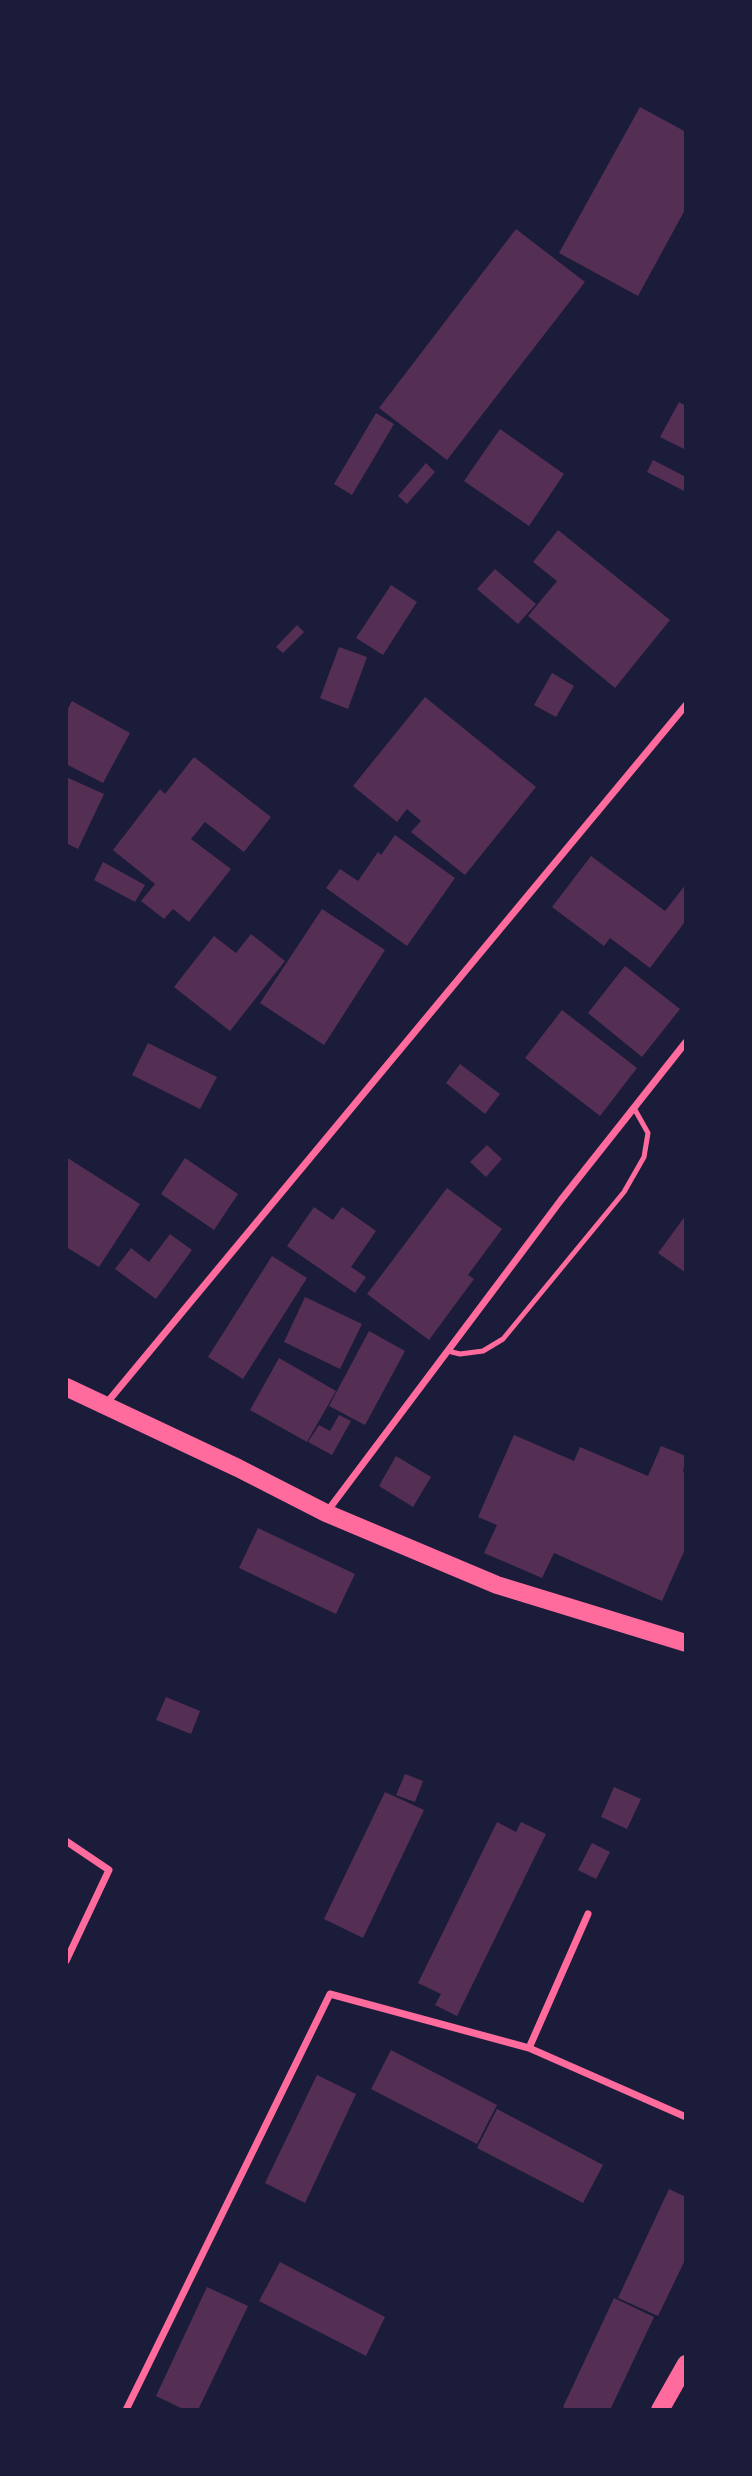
<!DOCTYPE html>
<style>
body{margin:0}
#map{position:relative;width:752px;height:2476px;overflow:hidden;background:#1b1b3a;font-family:"Crimson Pro",serif}
canvas{display:block}
.frame{position:absolute;inset:0;border:68px solid #1b1b3a;pointer-events:none}
</style>
<div id="map">
<canvas width="752" height="2476"></canvas>
<div class="frame"></div>
</div>
<script>
const context = document.querySelector('canvas').getContext('2d');
context.lineJoin = 'round';
function fill(path, color) {
  context.fillStyle = color;
  context.fill(path, 'evenodd');
}
function shape(rows) {
  const path = new Path2D();
  for (const r of rows) {
    path.moveTo(r[0], r[1]);
    for (let i = 2; i < r.length; i += 2) path.lineTo(r[i], r[i + 1]);
  }
  return path;
}
function stroke(path, color, width, dash) {
  context.strokeStyle = color;
  context.lineWidth = width;
  context.lineCap = dash ? 'butt' : 'round';
  context.setLineDash(dash || []);
  context.stroke(path);
}
fill(shape([
 [640,107,686,132,686,208,638,296,559,253],
 [516,229,585,282,447,460,379,408],
 [679,402,686,406,686,450,660,437],
 [376,413,394,424,352,495,334,484],
 [500,429,564,474,529,526,464,481],
 [653,460,686,477,686,492,647,472],
 [426,463,435,472,407,504,398,496],
 [558,530,670,620,615,688,528,616,557,581,533,562],
 [495,569,536,604,518,624,477,589],
 [391,585,417,602,383,655,356,638],
 [297,625,304,632,283,653,276,647],
 [339,647,367,657,348,709,320,698],
 [552,673,574,686,556,717,534,705],
 [425,697,536,787,465,875,411,832,421,821,407,809,397,822,353,786],
 [72,701,130,733,103,783,66,764,66,712],
 [194,757,271,817,244,852,205,822,191,839,231,869,189,922,173,909,164,919,141,901,155,884,113,850,160,789,165,794],
 [66,777,104,794,78,849,66,843],
 [395,835,455,878,407,946,326,888,340,869,358,881,378,852,381,855],
 [591,856,665,911,686,884,686,924,684,923,650,968,610,938,604,946,552,907],
 [103,862,145,885,135,902,94,880],
 [322,909,385,950,324,1045,260,1003],
 [251,934,285,961,230,1031,174,987,214,936,236,953],
 [625,966,680,1009,642,1057,588,1013],
 [562,1010,637,1068,600,1116,525,1058],
 [148,1043,217,1077,200,1109,132,1075],
 [460,1064,500,1094,485,1114,446,1083],
 [487,1145,502,1159,486,1177,470,1162],
 [66,1157,140,1204,99,1267,66,1247],
 [185,1158,238,1194,214,1230,161,1194],
 [447,1188,502,1229,468,1275,474,1279,429,1340,367,1294],
 [314,1207,333,1220,342,1207,376,1231,351,1267,366,1277,355,1293,287,1246],
 [686,1215,686,1273,658,1253],
 [170,1234,192,1250,156,1299,115,1269,131,1248,149,1262],
 [272,1256,307,1278,243,1379,208,1357],
 [305,1297,362,1324,340,1369,284,1342],
 [369,1331,405,1351,365,1425,329,1406],
 [279,1358,336,1391,307,1442,250,1410],
 [339,1415,351,1421,332,1455,308,1442,319,1425,330,1431],
 [514,1435,574,1461,580,1447,648,1476,661,1446,686,1456,683,1472,686,1473,686,1547,662,1601,554,1553,542,1578,484,1553,497,1525,478,1517],
 [396,1456,431,1477,413,1507,379,1486],
 [258,1528,355,1574,336,1614,239,1568],
 [166,1697,200,1711,191,1734,156,1720],
 [405,1774,423,1781,415,1802,396,1795],
 [614,1787,641,1799,627,1829,601,1817],
 [385,1792,424,1810,363,1938,324,1919],
 [497,1822,516,1832,521,1822,546,1834,457,2016,435,2005,441,1994,418,1983],
 [592,1843,610,1852,596,1879,578,1870],
 [391,2050,497,2105,477,2144,371,2089],
 [317,2075,356,2094,305,2203,265,2183],
 [497,2109,603,2165,583,2203,477,2148],
 [669,2189,686,2197,686,2258,658,2316,618,2298],
 [280,2262,385,2317,366,2356,259,2301],
 [207,2287,248,2306,198,2410,185,2410,156,2396],
 [614,2298,654,2317,610,2410,569,2410,563,2407]
]), '#542f53');
stroke(shape([
 [448,1351,460,1354,483,1351,503,1339,624,1192,644,1157,648,1133,634,1108]
]), '#ff6b9d', 5);
stroke(shape([
 [105,1405,686,705],
 [326,1513,561,1200,686,1042],
 [66,1841,109,1870,66,1961],
 [588,1914,529,2048,686,2117],
 [126,2410,330,1994,529,2048]
]), '#ff6b9d', 7);
stroke(shape([
 [66,1387,238,1468,326,1513,497,1585,686,1643],
 [660,2410,686,2364]
]), '#ff6b9d', 18);
</script>
